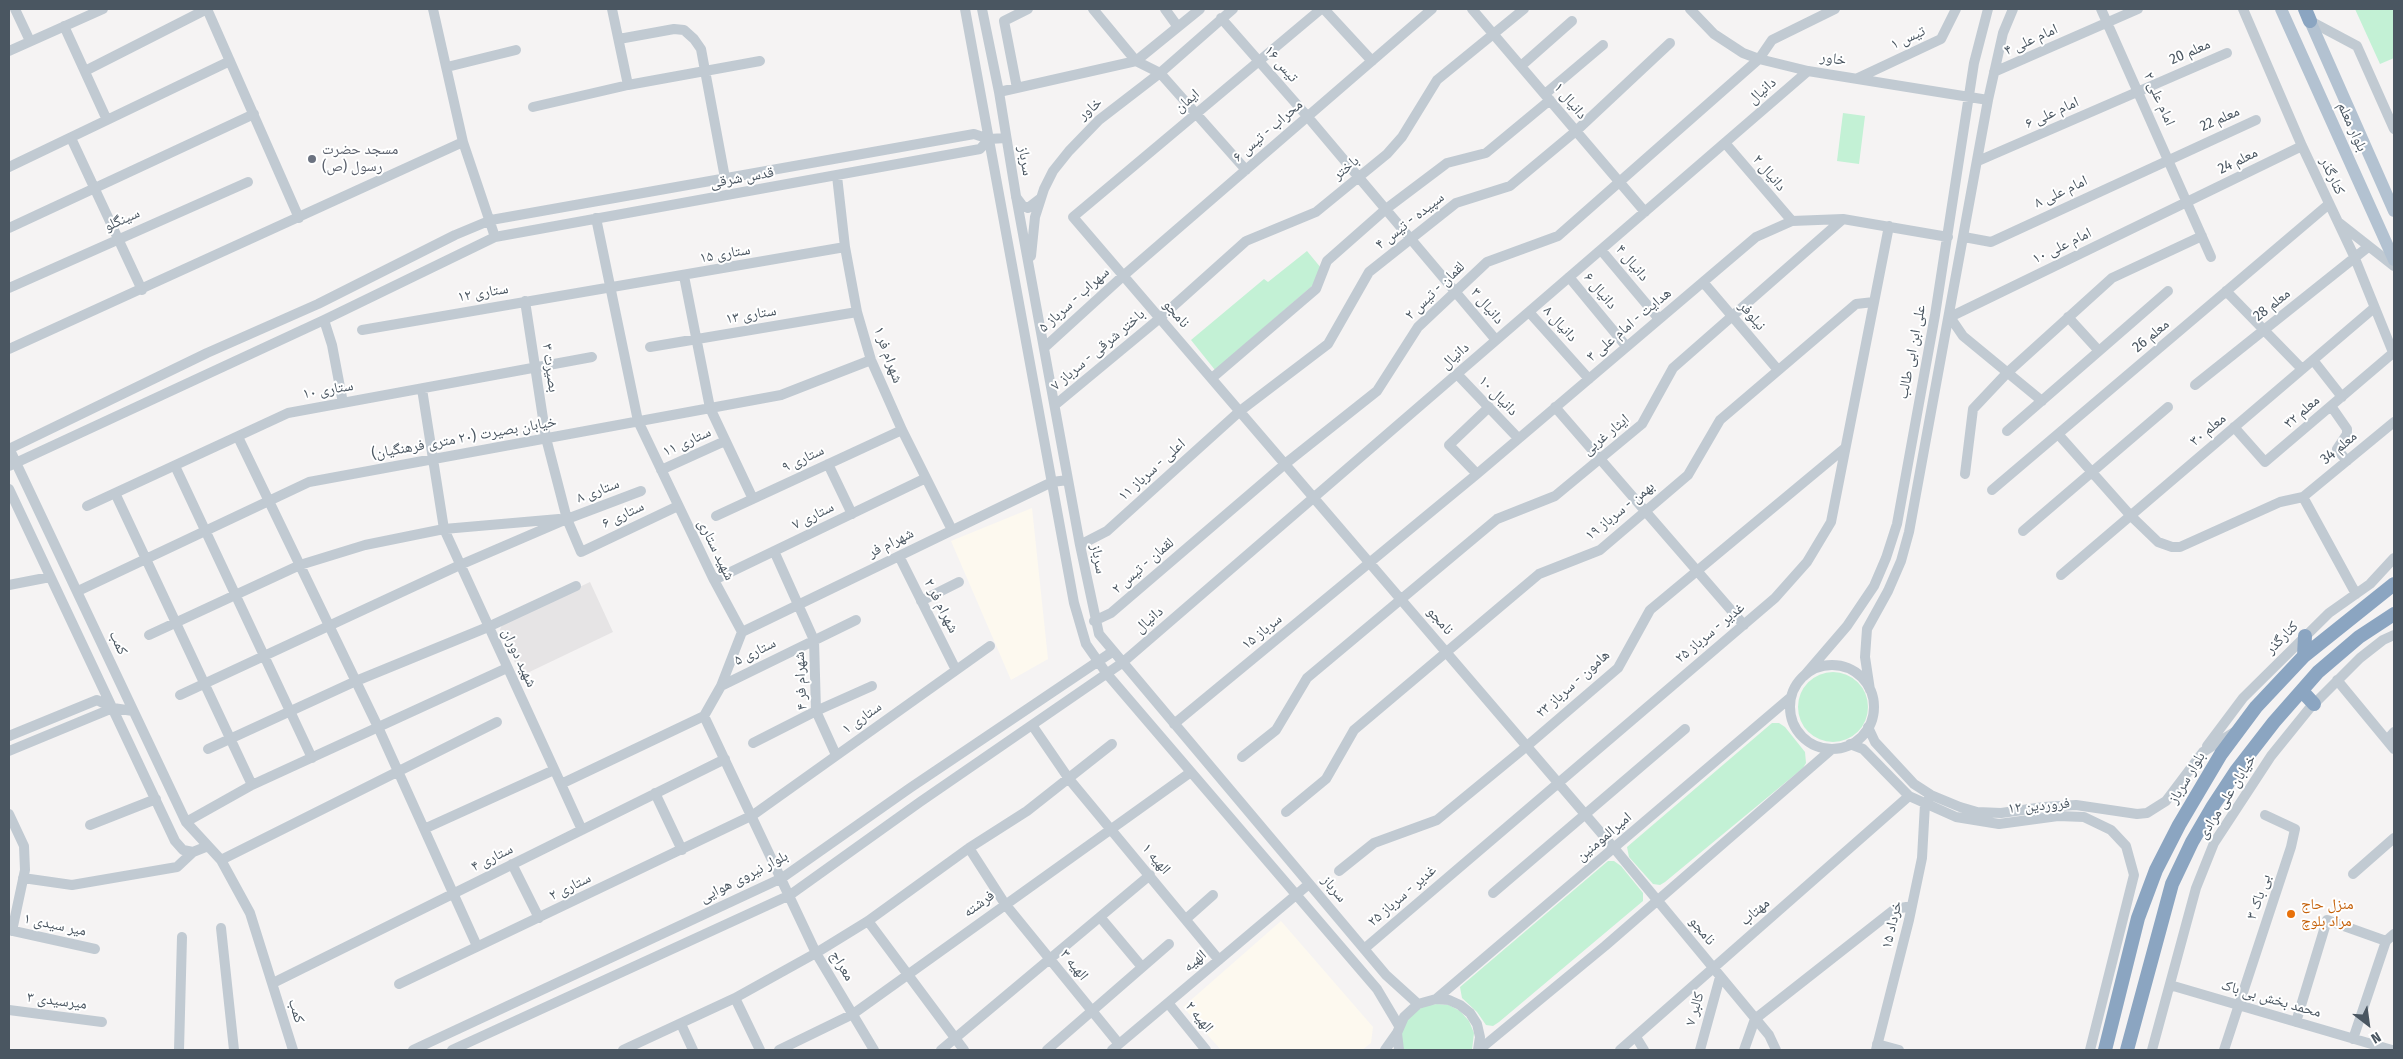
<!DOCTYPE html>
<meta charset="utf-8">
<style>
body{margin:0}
#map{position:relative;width:2403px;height:1059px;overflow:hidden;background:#f5f3f3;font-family:"Fira Sans Condensed",sans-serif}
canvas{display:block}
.frame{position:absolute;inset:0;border:10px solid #4a5661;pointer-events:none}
.north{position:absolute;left:2343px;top:999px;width:50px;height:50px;-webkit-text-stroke:4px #fff;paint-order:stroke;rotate:150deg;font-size:14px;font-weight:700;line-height:20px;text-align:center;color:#4a5661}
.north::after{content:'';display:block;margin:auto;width:18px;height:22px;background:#4a5661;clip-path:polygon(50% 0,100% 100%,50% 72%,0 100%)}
</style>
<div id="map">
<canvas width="2403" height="1059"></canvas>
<div class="frame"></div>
<div class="north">N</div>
</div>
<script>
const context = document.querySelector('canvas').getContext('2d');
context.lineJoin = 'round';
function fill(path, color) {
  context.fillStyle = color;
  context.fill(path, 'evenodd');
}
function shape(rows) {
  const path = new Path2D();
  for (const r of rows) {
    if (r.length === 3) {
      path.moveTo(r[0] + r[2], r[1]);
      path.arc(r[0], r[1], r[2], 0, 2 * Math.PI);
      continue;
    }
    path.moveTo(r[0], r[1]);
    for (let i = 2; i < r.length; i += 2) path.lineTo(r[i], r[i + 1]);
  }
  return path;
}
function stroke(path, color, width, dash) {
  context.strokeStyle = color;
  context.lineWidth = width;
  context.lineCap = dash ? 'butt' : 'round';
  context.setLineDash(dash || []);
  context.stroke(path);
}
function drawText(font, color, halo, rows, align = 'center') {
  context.font = font + ' "Fira Sans Condensed","Noto Naskh Arabic",sans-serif';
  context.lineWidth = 4;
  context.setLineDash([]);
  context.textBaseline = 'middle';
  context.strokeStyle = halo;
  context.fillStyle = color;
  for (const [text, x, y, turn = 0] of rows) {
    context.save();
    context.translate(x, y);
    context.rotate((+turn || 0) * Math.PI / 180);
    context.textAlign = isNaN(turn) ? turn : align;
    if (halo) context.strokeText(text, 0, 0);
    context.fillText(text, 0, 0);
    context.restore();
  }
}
fill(shape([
 [1032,508,1048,659,1011,680,951,541],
 [1281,921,1373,1027,1371,1043,1362,1050,1221,1050,1183,1007]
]), '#fdf9ef');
fill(shape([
 [590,582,613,632,521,676,500,630,502,624]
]), '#e6e4e5');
fill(shape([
 [2355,9,2394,9,2394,58,2380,64],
 [1843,113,1865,116,1859,164,1837,161],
 [1307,251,1326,274,1215,370,1191,340,1264,279,1268,282],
 [1833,707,35],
 [1772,723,1779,723,1785,727,1805,752,1806,763,1803,768,1665,882,1660,885,1653,884,1629,857,1627,847],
 [1608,861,1614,861,1621,866,1643,893,1643,901,1499,1022,1493,1026,1486,1025,1477,1012,1462,998,1460,987],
 [1437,1004,1449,1005,1460,1011,1469,1021,1474,1033,1472,1050,1402,1050,1401,1034,1405,1023,1413,1013,1424,1006]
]), '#c3f1d5');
stroke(shape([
 [15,9,30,41],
 [207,9,299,218],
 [433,9,463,142,495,237],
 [612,9,628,85],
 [965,9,1074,603,1086,644,1107,674,1377,989,1399,1026],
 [982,9,999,92,1016,196,1080,545,1099,634,1386,975,1418,1004],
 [1093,9,1136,61,1160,73,1246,170],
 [1165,9,1178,27],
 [1321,9,1073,217,1614,848,1769,1035,1776,1050],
 [1324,9,1372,61],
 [1472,9,1645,212],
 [1690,9,1714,34,1743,53,1759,59,1808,71,1988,100],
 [2101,9,2211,257],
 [2243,9,2302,146,2354,256,2394,355],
 [1221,18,1307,116,1496,340],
 [2310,21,2357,46,2394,129],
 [64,26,107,120],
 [619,39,674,29,684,30,694,39,701,49,725,178],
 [9,51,103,9],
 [1521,66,1572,21],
 [447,67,516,50],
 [85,71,207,9],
 [1994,72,2138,9],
 [1858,78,1941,39,1956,9],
 [1017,88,1004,21,1028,9],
 [999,92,1136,61,1200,9],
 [1545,94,1603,45],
 [533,107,628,85,760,61],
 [71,138,142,290],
 [1725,143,1792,221],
 [1978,161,2227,53],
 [9,167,230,61],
 [837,176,845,247,857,312,871,360,902,430,952,530],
 [1016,197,1022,205,1028,208,1041,198],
 [596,218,638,421,714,580,742,632,721,686,704,716,816,953,874,1050],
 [2338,222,2394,266],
 [9,228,254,114],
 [1964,237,1991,242,2256,120],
 [1601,250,1659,319],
 [1031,256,1035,217,1044,189,1053,171,1069,151,1099,120,1160,73,1233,9],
 [684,276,710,408,753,499],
 [1569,277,1626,346],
 [1703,282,1778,370],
 [9,288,248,182],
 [2226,291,2302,369],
 [525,301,546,438,567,519,581,552,678,506],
 [1529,312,1589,379],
 [1950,317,2302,146],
 [1950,317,1963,336,2042,401],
 [2068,317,2099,351],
 [324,320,332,345,343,403],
 [362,330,845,247],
 [650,347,857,312],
 [1045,347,1123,276,1432,9],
 [9,349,463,142],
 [2313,360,2342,397],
 [1457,374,1518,438],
 [1212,378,1316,289,1327,261,1386,209,1447,163,1486,153,1550,100],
 [2195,385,2368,247],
 [422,389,444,529,561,784,704,716],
 [1055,405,1160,318,1246,241,1316,212,1387,154,1402,137,1437,80,1524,9],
 [2331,406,2347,429,2347,434,2337,449,2347,461],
 [1555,407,1744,625],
 [2234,427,2265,462,2393,353],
 [2007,431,2168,291],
 [2058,434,2130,515,2158,542,2172,547,2180,547,2280,502,2303,497],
 [238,437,378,727,477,946],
 [9,448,186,822,221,860,250,913,293,1050],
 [9,449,207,353,318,304,455,235,491,220,974,134,989,139,1006,138],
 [828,464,852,514],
 [9,466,324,320,495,237,980,149,989,139],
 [175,466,312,758],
 [661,470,725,441],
 [1477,474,1449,445,1489,407],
 [1965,474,1973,409,2007,373,2112,278,2202,236],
 [9,489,175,841,183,850,193,852,208,846],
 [1992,490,2329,204],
 [115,493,252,785],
 [2303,497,2394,422],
 [2303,497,2356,594],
 [87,506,288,413,592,357],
 [716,516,902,430],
 [2023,531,2168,407],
 [1080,545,1107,531,1240,411,1328,344,1369,272,1456,203,1510,186,1576,131,1670,43],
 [774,551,814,640,816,711,836,755],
 [899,556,956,670],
 [2061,575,2374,308],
 [714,580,926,478],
 [9,585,50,577],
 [78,591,309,482,781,395,871,360],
 [921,601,959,582],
 [1094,621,1111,613,1285,464,1377,391,1418,327,1487,262,1558,236,1759,59,1772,40,1835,9],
 [742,632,1052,482,1068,480],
 [149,635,300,565,365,545,444,529,559,519],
 [1832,707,42],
 [1804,676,1847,626,1874,586,1886,558,1897,524,1935,315,1974,63,1988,9],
 [2337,680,2394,749],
 [721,686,856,620],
 [1870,690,1865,657,1867,629,1888,591,1901,561,1909,532,1988,100,2003,33,2013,9],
 [180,695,460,565,567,519,641,491],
 [1174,724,1477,474,1756,237,1792,221,1843,219,1948,237],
 [1032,725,1069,779,1219,960],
 [1868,727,1875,742,1914,784,1931,795,1960,807,1977,812,2001,813,2044,807,2076,805,2137,814,2147,813,2166,801,2203,752,2236,731],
 [9,736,97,700,113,708,133,711],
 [2387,740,2394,732],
 [753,743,816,711,872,686],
 [1850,744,1863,749,1909,796,1956,817,1999,824,2058,816,2084,817,2111,830,2126,846,2134,875,2090,1050],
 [2207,746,2243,698,2329,613,2370,584,2394,558],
 [208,749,356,681,488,627,576,586],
 [9,751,113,708],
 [1242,757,1276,730,1307,678,1497,519,1555,496,1642,424,1673,368,1843,219],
 [561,784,582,830],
 [655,793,682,850],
 [1286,812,1326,779,1354,730,1539,574,1600,550,1688,475,1720,420,1856,304,1874,302],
 [9,814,24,846,25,870,12,931],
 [186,822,252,785,507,668],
 [90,825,156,799],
 [424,829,554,770],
 [969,848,1005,904,1119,1044],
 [221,860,497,722],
 [512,864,539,918],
 [1339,871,1374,843,1437,820,1527,746,1618,668,1650,610,1845,448],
 [2353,874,2394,838],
 [23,878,72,885,177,867,193,852],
 [1493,893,1685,729],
 [1100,917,1142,967],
 [1186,919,1213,895],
 [868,921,964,1050],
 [221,928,234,1050],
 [9,930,95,949],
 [1364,949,1775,598,1807,562,1831,522,1889,226],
 [273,983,725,759],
 [399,984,753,815,990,646],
 [2170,985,2392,1050],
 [735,998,760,1050],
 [1436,999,1791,697],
 [1168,1003,1206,1050],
 [9,1010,102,1022],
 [2296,1022,2327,920,2386,941],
 [681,1024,693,1050],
 [1636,1037,1644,1050],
 [2353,1039,2386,941,2394,934],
 [1877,1044,1899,1050],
 [179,1050,182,937],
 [413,1050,782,878,910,788,1112,652],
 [452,1050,790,895,920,802,1122,663,1808,71],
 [623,1050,735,998,816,953,868,921,969,848,1027,811,1112,744],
 [779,1050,853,1014,1191,772],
 [941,1050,1150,875],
 [1047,1050,1169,944],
 [1112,1050,1309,884],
 [1385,1050,1397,1033],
 [1399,1050,1397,1033,1404,1017,1418,1004,1436,999,1449,1000,1460,1005,1470,1013,1477,1024,1480,1037,1478,1050],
 [1479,1050,1605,946,1832,749],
 [1620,1050,1909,796],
 [1700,1050,1720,977],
 [1744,1050,1755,1019,1895,909,1912,906],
 [1876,1050,1909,920,1922,858,1925,804,1928,800],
 [2152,1050,2196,888,2214,843,2271,756,2309,709,2360,658,2383,640,2394,635],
 [2224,1050,2291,847,2295,829,2265,815]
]), '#c1cad2', 10);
stroke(shape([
 [2281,9,2394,260],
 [2310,21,2394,211]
]), '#b3c2d1', 12);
stroke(shape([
 [2305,9,2310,21],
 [2304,656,2305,636],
 [2302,691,2314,704],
 [2105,1050,2138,918,2156,870,2179,825,2221,754,2256,707,2304,656,2394,584],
 [2127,1050,2172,884,2192,842,2213,806,2236,771,2274,722,2318,672,2359,637,2394,614]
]), '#8ba5c1', 14);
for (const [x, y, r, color] of [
 [312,159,5,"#6b7280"],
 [2291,914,5,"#e8710a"]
]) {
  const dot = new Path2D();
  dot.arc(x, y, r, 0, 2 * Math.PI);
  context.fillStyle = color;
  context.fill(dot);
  stroke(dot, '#fff', 2);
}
drawText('15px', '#4a5661', '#fff', [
 ["تیس ۱",1908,38,-25],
 ["امام علی ۴",2031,40,-24],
 ["معلم 20",2190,52,-24],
 ["خاور",1833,59,8],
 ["تیس ۱۶",1281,64,49],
 ["دانیال",1762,91,-41],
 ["امام علی ۲",2159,99,66],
 ["ایمان",1187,101,-40],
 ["دانیال ۱",1570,101,50],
 ["خاور",1090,109,-40],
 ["امام علی ۶",2052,113,-24],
 ["معلم 22",2220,119,-24],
 ["بلوار معلم",2352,127,66],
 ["محراب - تیس ۶",1268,131,-41],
 ["سرباز",1025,161,81],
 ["معلم 24",2238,161,-26],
 ["باختر",1346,168,-39],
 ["دانیال ۲",1769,173,50],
 ["کنارگذر",2332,176,65],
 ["قدس شرقی",742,178,-10],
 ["امام علی ۸",2061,192,-25],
 ["سینگلو",122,220,-24],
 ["سپیده - تیس ۴",1410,221,-38],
 ["امام علی ۱۰",2062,246,-26],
 ["ستاری ۱۵",725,254,-10],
 ["دانیال ۴",1632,263,50],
 ["لقمان - تیس ۲",1435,291,-44],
 ["دانیال ۶",1600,291,50],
 ["ستاری ۱۲",483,293,-10],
 ["سهراب - سرباز ۵",1074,300,-42],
 ["معلم 28",2272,305,-39],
 ["دانیال ۳",1487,306,50],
 ["نامجو",1176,314,49],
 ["ستاری ۱۳",751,315,-10],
 ["نیلوفر",1752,316,50],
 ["دانیال ۸",1560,324,48],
 ["هدایت - امام علی ۳",1629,325,-40],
 ["معلم 26",2151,336,-40],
 ["باختر شرقی - سرباز ۷",1098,350,-40],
 ["علی ابن ابی طالب",1912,352,-79],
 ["شهرام فر ۱",888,355,70],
 ["دانیال",1455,356,-41],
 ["بصیرت ۳",550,368,82],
 ["ستاری ۱۰",328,390,-10],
 ["دانیال ۱۰",1498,396,46],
 ["معلم ۳۲",2302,412,-41],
 ["معلم ۳۰",2208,430,-40],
 ["ایثار غربی",1606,435,-39],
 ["خیابان بصیرت (۲۰ متری فرهنگیان)",464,438,-10],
 ["ستاری ۱۱",687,442,-25],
 ["معلم 34",2339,448,-40],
 ["ستاری ۹",803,459,-25],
 ["اعلی - سرباز ۱۱",1152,470,-42],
 ["ستاری ۸",598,491,-21],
 ["بهمن - سرباز ۱۹",1620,511,-39],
 ["ستاری ۶",623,515,-25],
 ["ستاری ۷",813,516,-26],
 ["شهرام فر",891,543,-26],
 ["شهید ستاری",716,550,64],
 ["سرباز",1098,559,79],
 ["لقمان - تیس ۲",1143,566,-41],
 ["شهرام فر ۲",941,606,63],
 ["دانیال",1149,620,-41],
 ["نامجو",1440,621,49],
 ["سرباز ۱۵",1262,632,-39],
 ["غدیر - سرباز ۲۵",1710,633,-40],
 ["کنارگذر",2282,638,-45],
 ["کمب",118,643,65],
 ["ستاری ۵",755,652,-26],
 ["شهید دوران",519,658,65],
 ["شهرام فر ۴",801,681,-93],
 ["هامون - سرباز ۲۳",1573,684,-42],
 ["ستاری ۱",862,718,-35],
 ["بلوار سرباز",2187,778,-59],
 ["خیابان علی مرادی",2227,797,-58],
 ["۱۲ فروردین",2039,806,-5],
 ["امیرالمومنین",1604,837,-40],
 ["ستاری ۴",492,858,-26],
 ["الهیه ۱",1156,859,50],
 ["بلوار نیروی هوایی",744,877,-27],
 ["ستاری ۲",570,887,-26],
 ["سرباز",1334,889,50],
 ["غدیر - سرباز ۲۵",1402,896,-41],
 ["بی باک ۳",2259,897,-71],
 ["فرشته",979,904,-36],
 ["مهتاب",1755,912,-41],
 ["میر سیدی ۱",55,925,12],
 ["۱۵ خرداد",1892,925,-77],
 ["نامجو",1702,931,51],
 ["الهیه",1195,961,-40],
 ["الهیه ۳",1074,965,51],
 ["معراج",842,966,59],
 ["محمد بخش بی باک",2271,999,16],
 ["میرسیدی ۳",57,1001,7],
 ["کالبر ۷",1695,1009,-74],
 ["کمب",296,1011,73],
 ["الهیه ۲",1199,1017,51]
]);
drawText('15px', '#5b616d', '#fff', [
 ["مسجد حضرت",322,150],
 ["رسول (ص)",322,167]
], 'left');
drawText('15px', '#c56008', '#fff', [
 ["منزل حاج",2301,905],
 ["مراد بلوچ",2301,922]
], 'left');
</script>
